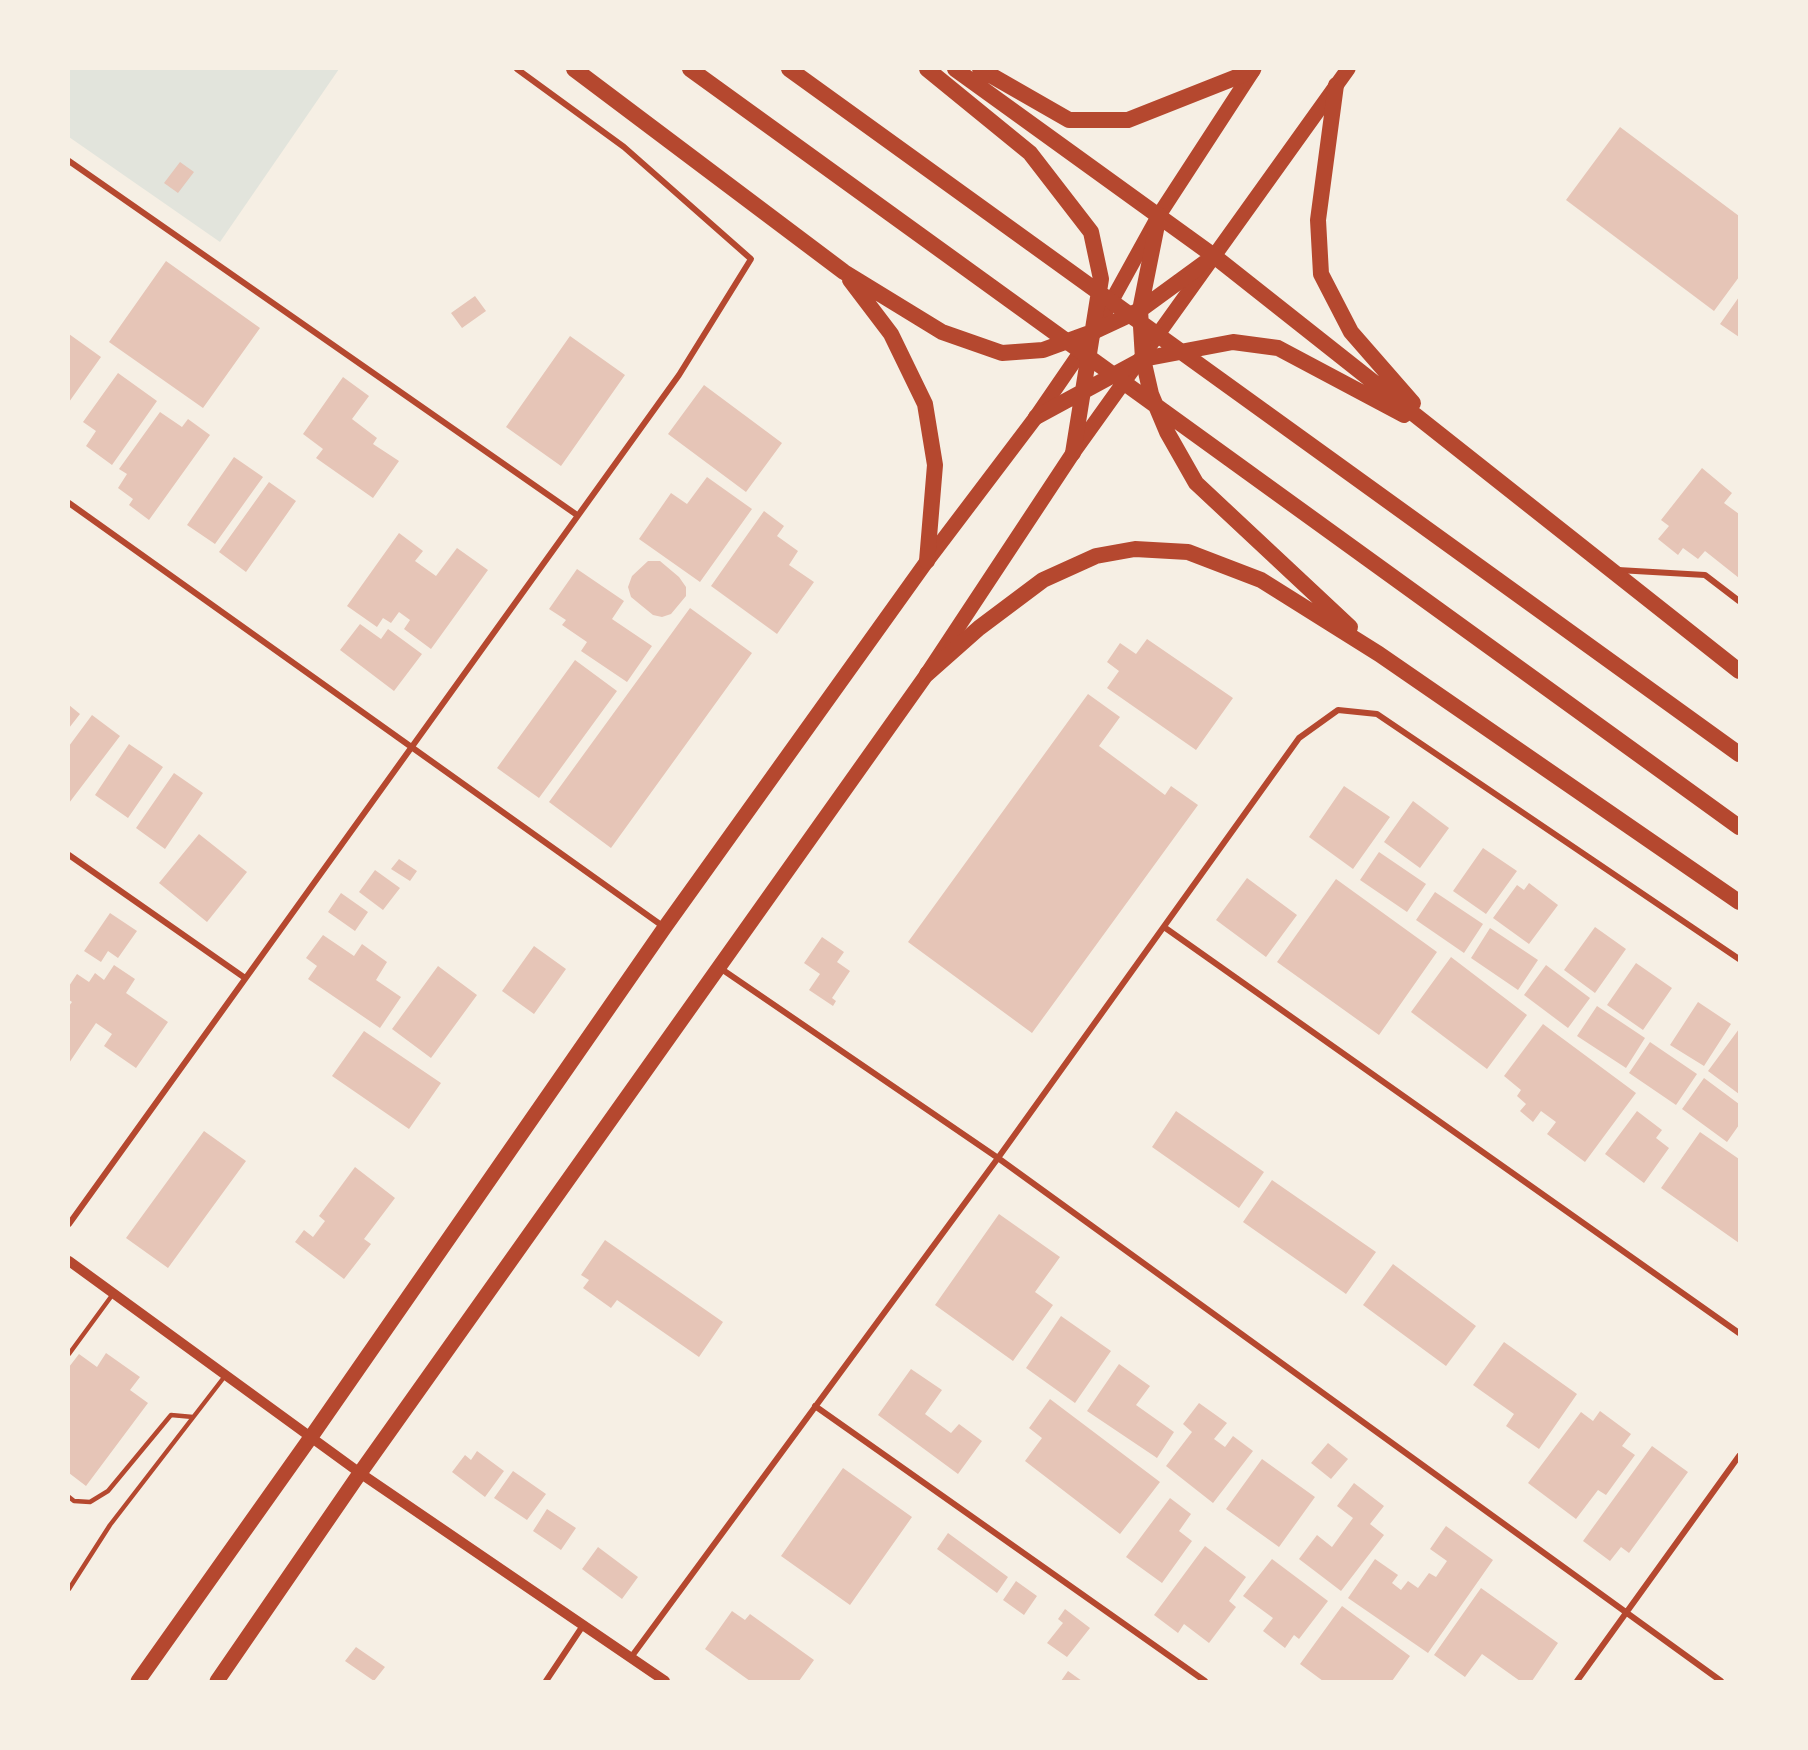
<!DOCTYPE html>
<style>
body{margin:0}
#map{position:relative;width:1808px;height:1750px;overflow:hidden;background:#f6efe4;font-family:Arial,sans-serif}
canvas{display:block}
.frame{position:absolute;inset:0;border:70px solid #f6efe4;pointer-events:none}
</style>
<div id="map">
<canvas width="1808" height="1750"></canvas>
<div class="frame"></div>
</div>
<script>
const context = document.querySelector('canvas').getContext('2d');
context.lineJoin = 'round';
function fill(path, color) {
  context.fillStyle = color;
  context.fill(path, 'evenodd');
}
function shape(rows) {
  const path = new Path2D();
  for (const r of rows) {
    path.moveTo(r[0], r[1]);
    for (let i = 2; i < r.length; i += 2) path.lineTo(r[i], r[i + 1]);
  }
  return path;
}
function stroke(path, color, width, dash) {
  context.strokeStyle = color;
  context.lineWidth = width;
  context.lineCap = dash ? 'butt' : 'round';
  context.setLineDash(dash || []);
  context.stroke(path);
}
fill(shape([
 [69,69,339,69,220,242,69,137]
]), '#e2e4dc');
fill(shape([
 [1620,127,1739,216,1739,277,1714,311,1566,200],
 [180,162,194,172,178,193,164,183],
 [166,261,260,328,203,408,109,342],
 [475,296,486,311,462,328,451,313],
 [1739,297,1739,337,1720,324],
 [69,334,101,357,69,402],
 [570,336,625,375,561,466,506,427],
 [118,373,157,401,112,465,86,446,96,431,83,422],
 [343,377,369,396,352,419,377,438,373,444,399,461,373,498,316,458,323,449,303,434],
 [704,385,782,443,746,492,668,434],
 [160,412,182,427,188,419,210,435,149,520,129,505,133,499,118,488,127,474,119,469],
 [234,457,263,477,215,544,187,525],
 [1702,468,1732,493,1724,503,1739,514,1739,578,1705,551,1698,559,1683,548,1678,555,1658,539,1669,526,1661,520],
 [707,477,752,509,700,582,639,539,671,493,687,504],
 [269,482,296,501,246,572,219,552],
 [764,511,784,526,777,536,798,551,789,565,814,582,777,634,711,586],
 [399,533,423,551,415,561,436,576,457,548,488,570,431,649,404,629,410,620,399,612,391,623,383,618,377,627,347,606],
 [648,561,660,561,679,577,686,587,686,596,671,614,662,617,653,615,631,597,628,587,632,576],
 [577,569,624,601,612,619,652,646,627,682,581,651,587,642,562,625,566,620,549,609],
 [690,608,752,653,611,848,549,802],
 [360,624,381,639,388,629,422,654,394,691,340,650],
 [1147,639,1233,698,1196,750,1107,688,1119,671,1107,662,1120,643,1136,654],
 [575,660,617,691,539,798,497,768],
 [1088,694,1120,717,1099,746,1165,795,1171,786,1198,805,1032,1033,908,942],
 [69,705,80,714,69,728],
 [92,715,120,736,69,803,69,746],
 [129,744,163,767,128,818,95,795],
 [174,773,203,793,165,849,136,828],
 [1344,786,1390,817,1353,869,1309,837],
 [1413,801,1449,828,1420,868,1384,842],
 [199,834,247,872,207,922,159,883],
 [1483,848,1517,871,1486,914,1453,891],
 [1379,852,1426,884,1407,912,1360,880],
 [399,859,417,871,410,881,391,869],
 [375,870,400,888,383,910,359,892],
 [1247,878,1297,915,1266,957,1216,920],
 [1336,879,1437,952,1379,1035,1277,962],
 [1529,883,1558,905,1529,944,1493,918,1517,885,1524,890],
 [1435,892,1483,924,1464,953,1416,920],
 [341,893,368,912,355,931,328,912],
 [110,913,137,931,118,958,108,951,101,962,84,951],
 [1595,927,1626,949,1595,993,1564,970],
 [1490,928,1538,960,1518,990,1471,958],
 [323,935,354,956,362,944,387,962,376,980,401,997,380,1028,308,979,317,966,306,958],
 [822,937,844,952,837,962,850,971,832,998,836,1001,833,1006,809,990,820,974,804,963],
 [534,946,566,969,534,1014,502,991],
 [1451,957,1527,1015,1487,1069,1411,1012],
 [1636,963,1672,988,1643,1030,1607,1005],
 [114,965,135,979,126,993,168,1022,136,1068,104,1046,112,1034,96,1023,69,1063,69,1006,72,1002,69,1000,69,986,77,974,89,982,95,973,104,980],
 [1546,965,1590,998,1568,1028,1524,995],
 [438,966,477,995,431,1058,392,1029],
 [1698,1002,1731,1024,1704,1066,1670,1045],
 [1597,1006,1645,1038,1626,1068,1577,1036],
 [1543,1024,1636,1093,1585,1162,1547,1134,1556,1122,1541,1111,1533,1122,1520,1111,1526,1104,1517,1096,1521,1090,1504,1076],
 [1739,1029,1739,1094,1708,1071],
 [364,1031,441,1083,409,1129,332,1076],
 [1650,1042,1697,1074,1676,1105,1629,1073],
 [1704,1078,1739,1104,1739,1125,1727,1142,1682,1109],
 [1176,1111,1264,1172,1239,1208,1152,1147],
 [1637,1111,1662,1130,1656,1138,1669,1148,1644,1183,1605,1154],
 [204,1131,246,1161,168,1268,126,1238],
 [1700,1132,1739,1159,1739,1243,1661,1188],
 [355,1167,395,1198,364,1239,371,1244,344,1279,295,1242,304,1230,313,1237,325,1221,319,1216],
 [1272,1180,1376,1252,1346,1294,1243,1222],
 [999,1214,1060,1257,1035,1292,1053,1305,1013,1361,935,1305],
 [605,1240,723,1322,699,1357,617,1300,611,1308,583,1288,589,1280,581,1275],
 [1393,1264,1476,1326,1446,1366,1363,1305],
 [1061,1316,1111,1351,1075,1403,1026,1368],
 [1504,1342,1577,1394,1539,1449,1506,1426,1514,1414,1473,1385],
 [106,1353,140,1377,130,1390,148,1403,86,1486,69,1473,69,1367,79,1354,97,1367],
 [1119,1364,1150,1386,1136,1405,1174,1432,1157,1458,1087,1411],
 [911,1369,942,1390,925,1414,951,1433,959,1424,982,1441,958,1474,878,1415],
 [1050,1399,1160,1482,1120,1534,1025,1461,1042,1438,1029,1428],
 [1199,1403,1227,1423,1214,1439,1225,1447,1233,1436,1253,1451,1213,1503,1166,1466,1192,1432,1183,1424],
 [1600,1411,1631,1434,1622,1446,1635,1455,1606,1495,1598,1490,1576,1519,1528,1483,1581,1412,1593,1421],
 [1328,1443,1348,1459,1331,1479,1311,1463],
 [1652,1446,1688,1472,1629,1553,1621,1547,1610,1561,1583,1541],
 [477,1451,504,1471,485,1497,452,1472,465,1455,471,1460],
 [1262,1459,1315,1497,1279,1547,1226,1509],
 [843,1468,912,1517,850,1605,781,1556],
 [513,1471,546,1494,527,1520,494,1498],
 [1354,1483,1384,1506,1370,1524,1384,1535,1341,1591,1299,1559,1317,1535,1332,1547,1353,1518,1337,1506],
 [1170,1498,1191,1514,1179,1531,1192,1541,1162,1583,1126,1557],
 [547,1509,576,1528,561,1550,533,1531],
 [1446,1526,1493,1560,1428,1653,1348,1598,1375,1559,1398,1575,1392,1583,1401,1590,1408,1581,1418,1588,1429,1573,1436,1577,1447,1561,1430,1549],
 [948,1533,1008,1577,997,1593,937,1549],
 [1205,1546,1246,1577,1229,1601,1236,1607,1209,1643,1184,1624,1178,1633,1154,1615],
 [598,1547,638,1577,622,1599,582,1569],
 [1272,1559,1328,1601,1299,1639,1294,1635,1285,1648,1263,1631,1273,1618,1243,1596],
 [1016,1581,1037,1596,1024,1615,1003,1600],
 [1481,1588,1558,1643,1532,1681,1520,1681,1482,1654,1465,1677,1434,1655],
 [1342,1606,1410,1656,1392,1681,1323,1681,1300,1664],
 [1065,1609,1090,1628,1067,1657,1047,1643,1063,1623,1058,1619],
 [732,1611,745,1620,750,1614,814,1660,799,1681,750,1681,705,1649],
 [356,1647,385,1667,374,1681,345,1661],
 [1068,1671,1082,1681,1061,1681]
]), '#e6c5b7');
stroke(shape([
 [69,1354,113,1294],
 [69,1497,74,1501,90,1502,108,1491,171,1415,193,1417],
 [69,1589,110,1525,225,1376]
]), '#b5482f', 4.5);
stroke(shape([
 [69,161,577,515],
 [69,503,664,927],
 [1618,570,1705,575,1739,601],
 [69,855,245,978],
 [1164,927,1739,1333],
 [720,968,998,1158,1721,1681],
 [69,1224,679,375,751,259,624,147,517,69],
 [815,1406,1205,1681],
 [632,1656,998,1158,1299,738,1338,710,1377,714,1739,959],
 [546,1681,584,1624],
 [1577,1681,1739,1456]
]), '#b5482f', 6);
stroke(shape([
 [69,1261,360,1473,665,1681]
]), '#b5482f', 10);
stroke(shape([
 [138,1681,311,1437,665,927,927,561,1036,417,1095,331,1159,215,1254,69],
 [217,1681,360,1473,927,674,1073,453,1348,69]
]), '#b5482f', 15);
stroke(shape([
 [574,69,844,272,942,332,1002,353,1043,350,1095,331,1140,310,1214,256],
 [690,69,1739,827],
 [789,69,1739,754],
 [927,69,1030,153,1091,232,1101,279,1073,453],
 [955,69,1214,256,1739,671],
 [980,69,1069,120,1128,120,1252,71],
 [1336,85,1318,220,1321,274,1351,332,1413,403],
 [1159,215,1140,310,1143,359,1151,394,1167,432,1196,483,1350,627],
 [850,280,891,334,925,404,935,465,927,561],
 [1036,417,1143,359,1233,342,1278,348,1404,415],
 [927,674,979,628,1043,580,1096,556,1135,549,1188,552,1261,580,1379,654,1739,902]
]), '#b5482f', 16);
</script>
